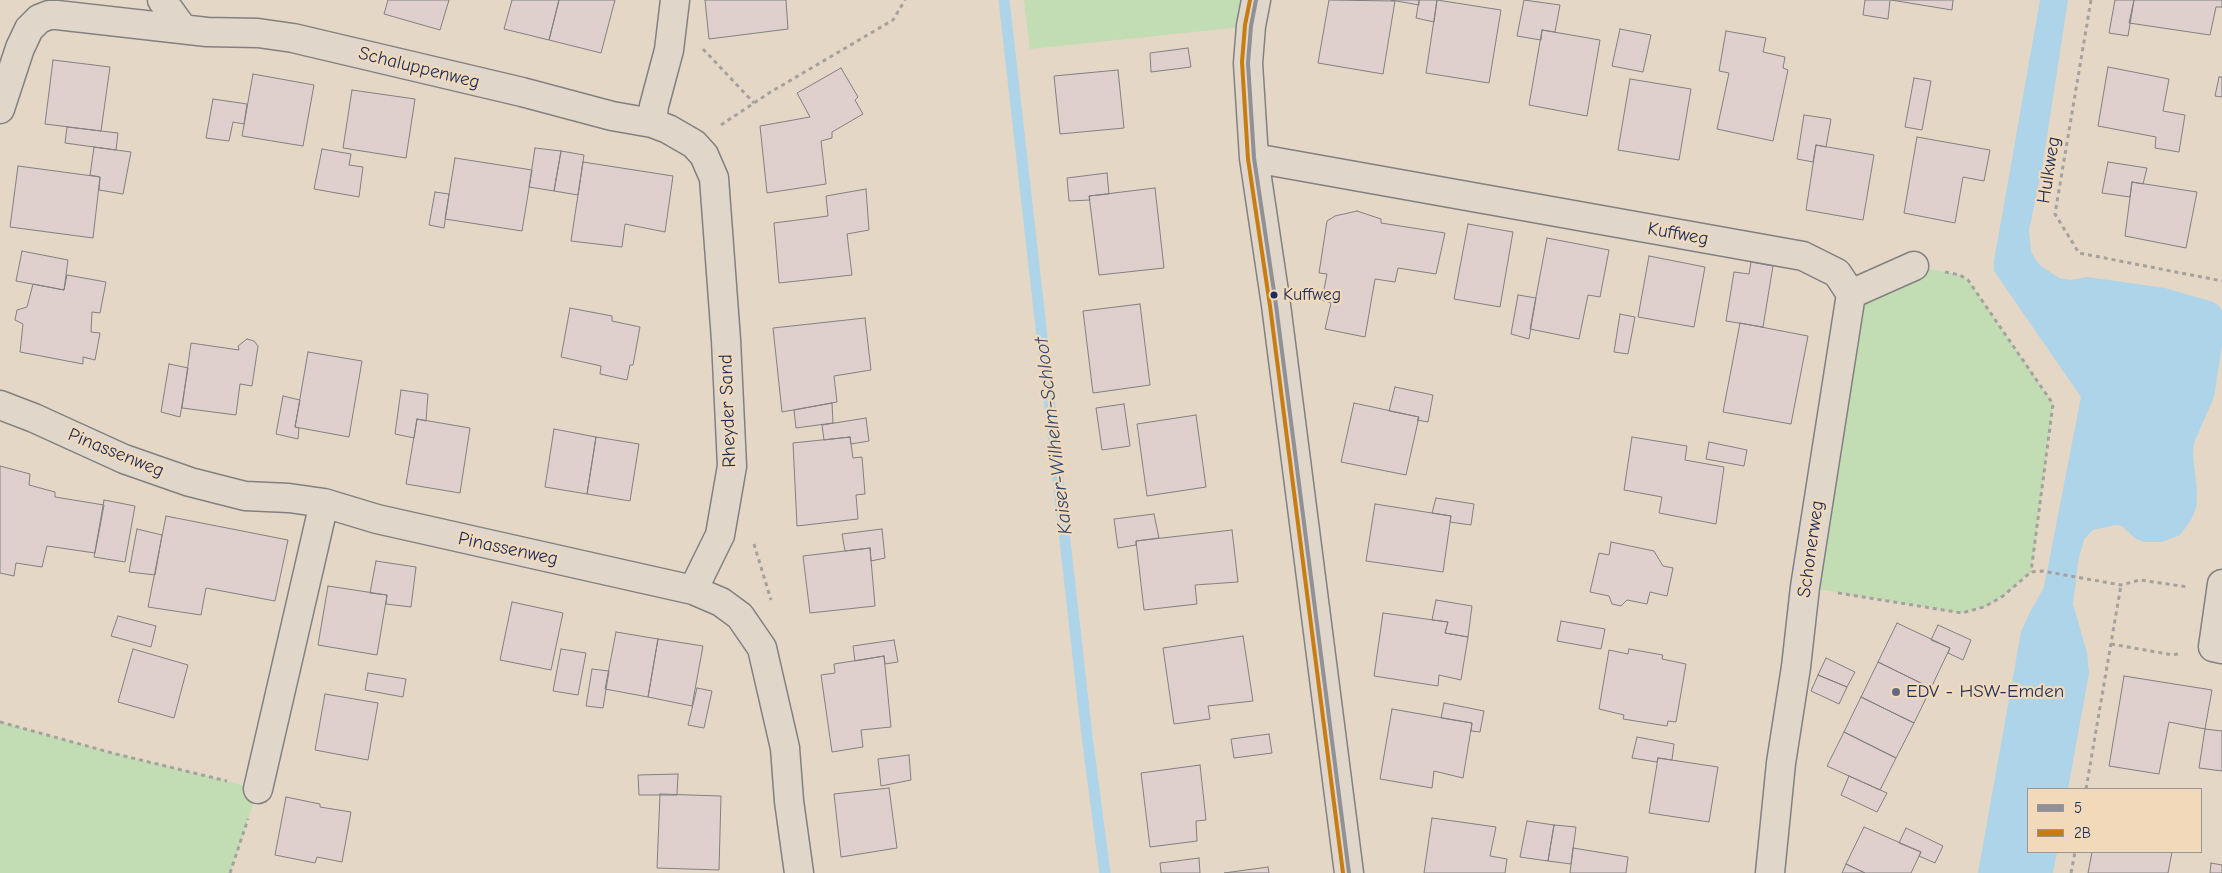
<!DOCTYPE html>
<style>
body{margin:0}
#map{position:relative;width:2222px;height:873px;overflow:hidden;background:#e4d7c6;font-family:"Comic Neue",sans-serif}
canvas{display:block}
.legend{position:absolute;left:2027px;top:788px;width:175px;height:65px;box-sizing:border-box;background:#f1d9b9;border:1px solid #9b9595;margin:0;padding:6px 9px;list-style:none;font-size:15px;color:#1b2f5e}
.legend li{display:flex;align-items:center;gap:10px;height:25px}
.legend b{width:25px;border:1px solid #9b9595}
</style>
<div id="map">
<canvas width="2222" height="873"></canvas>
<ul class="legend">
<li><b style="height:6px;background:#8f9197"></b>5</li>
<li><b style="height:6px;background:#c87d13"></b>2B</li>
</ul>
</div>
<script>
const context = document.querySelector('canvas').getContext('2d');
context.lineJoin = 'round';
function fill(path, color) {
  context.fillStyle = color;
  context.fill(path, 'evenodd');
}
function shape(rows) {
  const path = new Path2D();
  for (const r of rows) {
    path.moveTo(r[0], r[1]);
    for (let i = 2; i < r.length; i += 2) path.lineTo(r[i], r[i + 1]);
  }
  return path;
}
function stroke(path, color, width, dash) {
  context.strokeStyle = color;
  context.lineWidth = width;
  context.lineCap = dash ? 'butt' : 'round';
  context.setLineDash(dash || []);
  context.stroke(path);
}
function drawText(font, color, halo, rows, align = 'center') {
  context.font = font + ' "Comic Neue",sans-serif';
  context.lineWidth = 4.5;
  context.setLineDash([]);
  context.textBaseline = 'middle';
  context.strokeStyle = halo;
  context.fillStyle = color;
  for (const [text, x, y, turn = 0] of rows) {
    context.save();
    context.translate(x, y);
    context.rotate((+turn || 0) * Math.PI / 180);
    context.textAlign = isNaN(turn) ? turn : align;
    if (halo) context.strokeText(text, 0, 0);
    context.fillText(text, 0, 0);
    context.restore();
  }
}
fill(shape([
 [1024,0,1256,0,1251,26,1030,49],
 [1914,266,1960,275,1968,280,2053,404,2031,572,2003,596,1984,607,1962,613,1805,587,1851,294],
 [0,722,116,754,258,789,230,873,0,873]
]), '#c2dcb4');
fill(shape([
 [2040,0,2068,0,2042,169,2029,230,2031,251,2035,259,2041,266,2059,278,2070,280,2087,277,2165,288,2213,302,2219,306,2222,311,2222,345,2214,397,2194,443,2193,454,2197,493,2196,508,2191,520,2180,535,2162,542,2144,542,2136,539,2122,526,2115,525,2093,530,2084,539,2078,562,2073,604,2087,653,2089,673,2068,789,2028,789,2028,852,2057,852,2053,873,1978,873,2021,632,2029,614,2044,587,2081,397,1994,271,1994,261]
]), '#add4e8');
stroke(shape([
 [1004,0,1087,736,1105,873]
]), '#add4e8', 11);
const building = shape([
 [388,0,449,0,440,30,384,14,388,0],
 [512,0,559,0,549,40,504,29,512,0],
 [559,0,615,0,601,53,549,40,559,0],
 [705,0,786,0,788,29,709,39,705,0],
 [1329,0,1395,1,1383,74,1318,63,1329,0],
 [1391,0,1419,0,1419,5,1391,0],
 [1419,0,1437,0,1434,22,1416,18,1419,0],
 [1437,0,1501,10,1489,83,1426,73,1437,0],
 [1524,0,1560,5,1555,32,1542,30,1541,40,1517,36,1524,0],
 [1865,0,1890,0,1888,19,1863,15,1865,0],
 [1891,0,1953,0,1952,10,1891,0],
 [2115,0,2134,0,2128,36,2109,33,2115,0],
 [2134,0,2222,0,2222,7,2216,7,2210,35,2129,23,2134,0],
 [1620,29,1651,35,1643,72,1612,66,1620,29],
 [1542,30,1600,40,1587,116,1529,105,1542,30],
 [1726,31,1766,38,1763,52,1785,57,1783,68,1788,70,1773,141,1717,129,1729,73,1719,71,1726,31],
 [1188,48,1191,67,1151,72,1150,53,1188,48],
 [53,60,110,67,101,131,45,124,53,60],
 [2108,67,2169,79,2163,111,2185,115,2179,152,2155,148,2156,137,2098,126,2108,67],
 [841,68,858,97,855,100,863,114,832,132,832,138,821,141,826,184,767,193,760,126,810,117,797,93,841,68],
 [1118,70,1124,128,1060,134,1054,76,1118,70],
 [253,74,314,85,303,146,242,136,253,74],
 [2219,77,2222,77,2222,97,2215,96,2219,77],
 [1914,78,1931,81,1922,130,1905,127,1914,78],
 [1630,79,1691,89,1679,160,1618,150,1630,79],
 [352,90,415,99,406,158,343,148,352,90],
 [213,99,247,104,244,124,233,122,229,141,206,138,213,99],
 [1804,115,1831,119,1826,147,1816,145,1813,162,1797,159,1804,115],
 [67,127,118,133,116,150,65,143,67,127],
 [1917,137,1990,150,1984,181,1963,177,1955,223,1904,213,1917,137],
 [1816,145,1874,155,1863,220,1806,210,1816,145],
 [94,147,131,152,123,194,99,190,100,177,90,175,94,147],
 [535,148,561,151,554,191,529,187,535,148],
 [322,149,351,154,349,165,363,167,359,197,314,189,322,149],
 [561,151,584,155,578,195,554,191,561,151],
 [455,158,532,170,522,231,445,219,455,158],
 [583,162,673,176,665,232,625,224,622,247,571,241,583,162],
 [2108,162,2147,168,2143,184,2132,182,2130,197,2102,193,2108,162],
 [18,166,100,177,93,238,10,227,18,166],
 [1107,173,1109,194,1089,196,1090,200,1069,201,1067,178,1107,173],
 [2132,182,2197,192,2186,248,2125,236,2132,182],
 [1155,188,1164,268,1099,275,1089,196,1155,188],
 [866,189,869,230,847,234,852,275,779,283,774,223,828,216,826,196,866,189],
 [435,192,449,194,444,228,429,225,435,192],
 [1357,211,1381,219,1381,223,1445,233,1436,274,1398,268,1395,282,1375,279,1365,337,1325,329,1331,303,1322,300,1327,274,1319,273,1327,221,1335,216,1357,211],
 [1468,224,1513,232,1500,307,1454,299,1468,224],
 [1547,238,1609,250,1600,297,1588,295,1579,339,1530,329,1547,238],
 [22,251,68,260,64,290,16,281,22,251],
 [1649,256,1705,267,1694,327,1638,317,1649,256],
 [1751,262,1773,266,1763,327,1726,321,1734,272,1749,274,1751,262],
 [67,275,106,282,100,313,92,312,91,332,100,333,95,360,83,357,83,364,20,352,23,324,15,320,17,310,27,307,33,284,64,290,67,275],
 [1518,295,1536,298,1529,339,1511,334,1518,295],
 [1140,304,1150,385,1093,393,1083,311,1140,304],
 [570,308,612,316,612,321,640,327,633,365,630,365,627,380,600,374,601,366,561,357,570,308],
 [1620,314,1635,317,1628,354,1614,352,1620,314],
 [865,318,871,370,834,376,837,402,782,412,773,328,865,318],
 [1740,323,1808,336,1791,424,1723,412,1740,323],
 [247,339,254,341,258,346,252,386,240,384,236,415,182,408,191,343,239,350,238,346,247,339],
 [308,352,362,361,349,437,295,427,308,352],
 [169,364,188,368,180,417,161,412,169,364],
 [1395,387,1433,395,1428,422,1417,420,1419,417,1389,411,1395,387],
 [401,390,428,394,426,421,417,419,414,438,395,434,401,390],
 [283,396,300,400,295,427,299,428,298,439,276,434,283,396],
 [832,403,833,423,796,428,794,410,832,403],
 [1354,403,1419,417,1406,475,1341,462,1354,403],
 [1124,404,1130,446,1102,450,1096,408,1124,404],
 [1196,415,1206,487,1147,496,1137,424,1196,415],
 [866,418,869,441,851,444,850,437,824,440,822,425,866,418],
 [417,419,470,428,460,493,406,484,417,419],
 [554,429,596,437,587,494,545,487,554,429],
 [596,437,639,444,630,501,587,494,596,437],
 [850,437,853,458,862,457,865,494,856,495,858,519,797,526,793,443,850,437],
 [1632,437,1687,446,1685,460,1724,467,1716,524,1659,513,1662,497,1624,490,1632,437],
 [1709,442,1747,450,1744,466,1706,459,1709,442],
 [0,466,30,474,29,485,55,492,55,497,104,505,95,553,47,546,42,567,16,563,14,576,0,573,0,466],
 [1436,498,1474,504,1471,525,1450,522,1451,516,1432,513,1436,498],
 [104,500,135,506,125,562,94,557,104,500],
 [1375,504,1451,516,1443,572,1366,561,1375,504],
 [1154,514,1159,538,1136,541,1136,545,1118,548,1114,519,1154,514],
 [166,516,288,540,275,601,206,588,201,615,148,607,166,516],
 [137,529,162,535,155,575,129,572,137,529],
 [882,529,885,558,871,561,870,548,845,551,842,534,882,529],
 [1232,530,1238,582,1195,585,1197,604,1144,610,1136,541,1232,530],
 [1611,542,1654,551,1663,566,1673,568,1667,596,1650,592,1647,604,1627,600,1621,606,1612,604,1609,596,1590,592,1599,553,1609,555,1611,542],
 [870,548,875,606,810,613,803,556,870,548],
 [376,561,416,567,411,607,386,604,387,595,370,593,376,561],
 [328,586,387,595,377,655,318,645,328,586],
 [1436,600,1472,606,1468,637,1445,633,1448,622,1432,620,1436,600],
 [512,602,563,613,551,670,500,660,512,602],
 [1383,613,1448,622,1445,633,1468,637,1461,680,1439,675,1438,686,1374,676,1383,613],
 [118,616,156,626,151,647,111,636,118,616],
 [1561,621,1605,629,1601,649,1557,641,1561,621],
 [1897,623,1950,648,1931,688,1878,662,1897,623],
 [1938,625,1971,640,1963,660,1948,653,1950,648,1931,640,1938,625],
 [616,632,658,639,648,697,605,689,616,632],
 [1243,636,1253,701,1208,706,1210,719,1174,724,1163,648,1243,636],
 [658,639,703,646,692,706,648,697,658,639],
 [894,640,898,662,885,664,884,656,855,661,853,646,894,640],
 [133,649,188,665,174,718,118,702,133,649],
 [561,649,586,653,578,695,553,691,561,649],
 [1629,649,1663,655,1662,659,1686,664,1676,722,1668,721,1667,726,1623,719,1624,715,1599,709,1609,650,1628,654,1629,649],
 [884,656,891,727,861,730,863,747,832,752,821,675,835,673,834,664,884,656],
 [1826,658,1855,672,1847,687,1818,675,1826,658],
 [1878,662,1931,688,1914,723,1861,697,1878,662],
 [592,669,609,671,603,708,586,706,592,669],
 [368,673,406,679,403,697,365,690,368,673],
 [1818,675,1847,687,1839,704,1811,691,1818,675],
 [2124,676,2212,690,2205,729,2169,722,2159,774,2109,766,2124,676],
 [697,688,712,691,704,728,688,725,697,688],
 [325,694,378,703,368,760,315,750,325,694],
 [1861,697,1914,723,1896,758,1844,732,1861,697],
 [1444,703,1484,711,1480,732,1471,731,1472,723,1441,718,1444,703],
 [1392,709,1472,723,1463,778,1434,771,1432,788,1380,779,1392,709],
 [2205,729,2222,731,2222,771,2199,768,2205,729],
 [1844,732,1896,758,1880,790,1827,766,1844,732],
 [1269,734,1272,753,1234,758,1231,739,1269,734],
 [1637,737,1674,744,1672,760,1658,758,1657,762,1632,758,1637,737],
 [909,755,911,780,881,786,878,759,909,755],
 [1658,758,1718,767,1709,822,1649,813,1658,758],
 [1200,765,1206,820,1196,821,1197,841,1150,847,1141,773,1200,765],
 [678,774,677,795,639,795,638,775,678,774],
 [1849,776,1887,793,1877,812,1841,795,1849,776],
 [889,788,897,848,841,857,834,794,889,788],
 [660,794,721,796,719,870,657,868,660,794],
 [286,797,320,804,320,807,351,812,342,862,317,857,315,863,275,855,286,797],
 [1432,818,1496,827,1490,856,1507,859,1505,873,1424,873,1432,818],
 [1527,821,1554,825,1548,861,1520,857,1527,821],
 [1554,825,1576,827,1571,864,1548,861,1554,825],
 [1864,827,1921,852,1911,873,1865,873,1846,864,1864,827],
 [1906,828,1943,846,1935,863,1919,856,1921,852,1899,843,1906,828],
 [1573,848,1628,857,1626,873,1570,873,1573,848],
 [2092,852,2172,852,2168,873,2088,873,2092,852],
 [1199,858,1200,873,1161,873,1160,863,1199,858],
 [2211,863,2222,865,2222,873,2210,873,2211,863],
 [1846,864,1865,873,1842,873,1846,864],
 [1268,867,1269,873,1224,873,1268,867]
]);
fill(building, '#dfcfcd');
stroke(building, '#828081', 1);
const minor = shape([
 [162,0,183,29],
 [675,0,669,50,654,106,652,123,668,129,694,144,704,155,714,178,726,340,732,466,720,535,693,590,721,602,740,616,762,648,785,748,789,801,799,873],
 [1256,0,1251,26,1248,63,1254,158,1276,305,1349,873],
 [0,109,20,48,29,29,39,19,49,15,57,15,207,32,258,33,293,38,522,92,612,116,652,123],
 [1254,158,1803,256,1837,273,1851,294],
 [0,405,34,418,124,459,190,482,245,496,289,498,324,503,377,519,693,590],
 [2222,584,2213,647,2222,649],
 [258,789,324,503],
 [1770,873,1781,763,1796,667,1805,587,1851,294,1914,266]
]);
stroke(minor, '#828081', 31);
stroke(shape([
 [2091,0,2055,214,2079,253,2222,281],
 [703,49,754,103],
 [721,125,769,93,893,20,905,0],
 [1945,272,1960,275,1968,280,2053,404,2031,572],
 [754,544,771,600],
 [1838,593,1962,613,1984,607,2003,596,2031,572,2042,571,2121,585,2140,580,2188,587],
 [2111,644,2173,655,2181,653],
 [0,722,116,754,227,781],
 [2086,789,2121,585],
 [230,873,248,819],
 [2071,873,2075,852]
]), '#a4a19e', 3, [4, 4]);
stroke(minor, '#e0d6ca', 28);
stroke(shape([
 [1256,0,1251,26,1248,63,1254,158,1276,305,1349,873]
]), '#8f9197', 4);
stroke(shape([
 [1250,0,1245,25,1242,62,1248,159,1270,306,1343,873]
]), '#c87d13', 4);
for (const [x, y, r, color] of [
 [1274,295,4.5,"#1b2f5e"],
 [1896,692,5,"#616a82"]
]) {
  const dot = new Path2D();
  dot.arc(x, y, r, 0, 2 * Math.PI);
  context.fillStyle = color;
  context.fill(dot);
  stroke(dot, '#f1d9b9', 2);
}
drawText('18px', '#1b2f5e', '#f1d9b9', [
 ["Kuffweg",1283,295]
], 'left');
drawText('19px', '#1b2f5e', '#f1d9b9', [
 ["Schaluppenweg",419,68,14],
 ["Hulkweg",2049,170,-81],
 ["Kuffweg",1678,234,10],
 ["Rheyder Sand",728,411,-92],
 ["Pinassenweg",116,453,22],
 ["Pinassenweg",508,549,12],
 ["Schonerweg",1811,549,-82]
]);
drawText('19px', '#1b2f5e', '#f1d9b9', [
 ["EDV - HSW-Emden",1906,692]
], 'left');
drawText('italic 20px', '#2d4875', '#f1d9b9', [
 ["Kaiser-Wilhelm-Schloot",1054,436,-97]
]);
</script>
